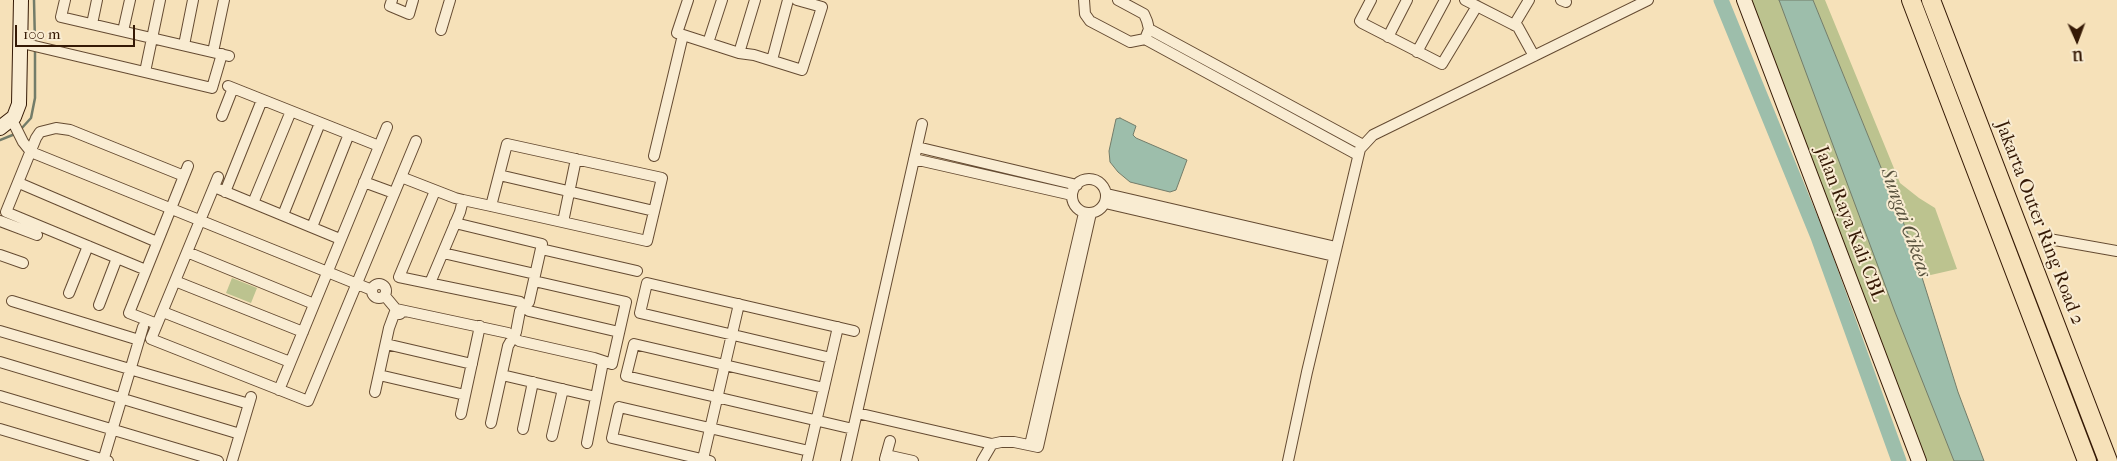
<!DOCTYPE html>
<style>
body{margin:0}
#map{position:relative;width:2117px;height:461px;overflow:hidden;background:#f6e1b9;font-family:"IM FELL French Canon",serif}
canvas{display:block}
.north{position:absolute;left:2052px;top:15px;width:50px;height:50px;-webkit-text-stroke:4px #f9ecd2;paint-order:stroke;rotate:178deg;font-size:14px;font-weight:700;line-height:20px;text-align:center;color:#351905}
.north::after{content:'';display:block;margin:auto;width:18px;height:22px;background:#351905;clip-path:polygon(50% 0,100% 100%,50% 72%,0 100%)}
.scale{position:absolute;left:15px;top:25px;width:120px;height:22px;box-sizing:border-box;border:2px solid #351905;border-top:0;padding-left:6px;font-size:15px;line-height:18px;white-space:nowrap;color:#351905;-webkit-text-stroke:4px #f9ecd2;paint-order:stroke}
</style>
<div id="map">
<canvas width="2117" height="461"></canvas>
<div class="north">U</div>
<div class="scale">100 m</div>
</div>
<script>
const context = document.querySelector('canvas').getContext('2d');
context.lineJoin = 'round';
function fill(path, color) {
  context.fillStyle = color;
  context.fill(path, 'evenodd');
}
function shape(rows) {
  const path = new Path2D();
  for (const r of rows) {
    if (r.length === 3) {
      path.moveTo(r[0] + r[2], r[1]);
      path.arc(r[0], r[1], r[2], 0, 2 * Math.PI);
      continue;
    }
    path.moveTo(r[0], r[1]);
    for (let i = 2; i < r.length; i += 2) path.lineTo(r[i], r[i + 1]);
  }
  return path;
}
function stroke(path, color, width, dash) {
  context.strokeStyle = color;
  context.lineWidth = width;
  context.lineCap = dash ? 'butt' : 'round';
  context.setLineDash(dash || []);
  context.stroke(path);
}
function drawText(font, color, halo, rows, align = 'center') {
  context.font = font + ' "IM FELL French Canon",serif';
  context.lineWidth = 4;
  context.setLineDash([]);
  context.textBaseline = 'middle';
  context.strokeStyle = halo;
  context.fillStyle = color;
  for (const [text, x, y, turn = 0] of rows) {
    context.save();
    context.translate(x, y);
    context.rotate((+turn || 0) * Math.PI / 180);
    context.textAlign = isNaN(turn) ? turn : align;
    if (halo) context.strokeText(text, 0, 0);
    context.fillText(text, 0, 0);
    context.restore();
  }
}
fill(shape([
 [1745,0,1779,0,1954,461,1919,461],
 [1813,0,1825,0,1900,183,1919,198,1935,208,1957,269,1922,277,1910,239],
 [232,278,257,288,251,303,226,293]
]), '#bcc38f');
const water = shape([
 [1779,0,1813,0,1910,239,1958,392,1984,461,1954,461,1895,312,1779,0],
 [1120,118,1136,126,1133,135,1136,138,1187,160,1176,190,1170,192,1130,182,1118,172,1110,162,1109,151,1116,119,1120,118]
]);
fill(water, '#9dbeab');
stroke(water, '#737c69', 1);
stroke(shape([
 [34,0,35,43],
 [21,129,31,118,35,98,35,49],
 [0,140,15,134]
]), '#737c69', 2.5);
stroke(shape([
 [1721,0,1818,237,1899,461]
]), '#9dbeab', 15);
const street = shape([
 [65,0,61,17,229,56],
 [392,0,390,6,409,14,413,0],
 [688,0,677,33,739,53,754,55,802,70,822,7,797,0],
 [1084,0,1085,14,1090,21,1130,42,1145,39,1149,29,1147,21,1144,14,1118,0],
 [1371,0,1360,21,1362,23,1442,64,1477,6],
 [1465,0,1518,27,1534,56],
 [1561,0,1566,2],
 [92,24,97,0],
 [1514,25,1529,0],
 [1149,29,1363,145],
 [441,30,450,0],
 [123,31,130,0],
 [1388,37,1407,0],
 [1145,39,1358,155],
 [22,43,212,88,222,54],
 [708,43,722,0],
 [184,45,193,0],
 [213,52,224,0],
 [1417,52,1445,0],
 [739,53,755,0],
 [772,60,788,0],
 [145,72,160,0],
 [228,86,379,146],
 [222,116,233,88],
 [12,120,23,142,31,152,372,290],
 [917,147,1077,185],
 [654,156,683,35],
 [914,159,1072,195],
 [499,175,654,211],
 [401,177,455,198,463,200,491,206,647,241,662,178,507,144,491,206],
 [1089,196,17],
 [364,182,394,193],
 [19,183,157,242],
 [214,187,340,239],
 [435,191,399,277,520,302,529,311,619,332],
 [225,192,262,100],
 [1107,194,1336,247],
 [253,203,289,116],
 [1105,203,1334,256],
 [283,215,318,128],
 [0,221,37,235],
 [563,222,576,159],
 [455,223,542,244,529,302,520,311,516,332,508,346,491,423],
 [312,227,347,139],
 [2049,239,2117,251],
 [541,249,637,271],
 [187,252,314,304],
 [443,253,535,274],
 [0,255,23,263],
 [146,270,6,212,36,138,40,132,56,128,70,130,184,176],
 [175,281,218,177],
 [430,283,460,212,463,200],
 [379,291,7],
 [69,293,88,246],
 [385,296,400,314],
 [12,301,139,340],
 [99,305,117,258],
 [396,309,508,333,519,341,594,358,612,364,626,302,534,281],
 [163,312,290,362],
 [157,324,129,313,188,166],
 [0,331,249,404],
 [303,332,175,281,151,339,308,401,416,141],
 [386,344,472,364],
 [831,358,640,313,647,283,854,331],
 [0,362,240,434],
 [379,375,465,395],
 [502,375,596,397],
 [824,388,634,344,626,376,853,429],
 [279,390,387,127],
 [375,392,389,328,396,309],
 [0,396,218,461],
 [857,413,992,444],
 [461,414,480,326],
 [0,429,108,461],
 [523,429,533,382],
 [552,436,563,389],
 [587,443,603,362],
 [1030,445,1084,213],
 [886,455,913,461],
 [703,459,739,304],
 [885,459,890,441],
 [103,461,143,327],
 [232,461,251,397],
 [710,461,612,438,619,407,809,451],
 [807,461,838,327],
 [846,461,922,124],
 [982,461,992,444,1001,442,1014,442,1038,447,1091,213],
 [1288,461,1307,372,1360,149,1373,135,1648,0]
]);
const secondary = shape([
 [1744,0,1919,461],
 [0,128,14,117,19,104,21,0]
]);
const highway = shape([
 [1911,0,2087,461],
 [1931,0,2108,461]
]);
stroke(street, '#654b32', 12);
stroke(secondary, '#351905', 16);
stroke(highway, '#351905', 20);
stroke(street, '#f9ecd2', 10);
stroke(secondary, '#f9ecd2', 14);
stroke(highway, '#f6e1b9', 18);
drawText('19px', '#351905', '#f9ecd2', [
 ["Jakarta Outer Ring Road 2",2039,223,69],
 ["Jalan Raya Kali CBL",1849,224,69]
]);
drawText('italic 20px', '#59533f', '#f9ecd2', [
 ["Sungai Cikeas",1905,223,70]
]);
</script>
